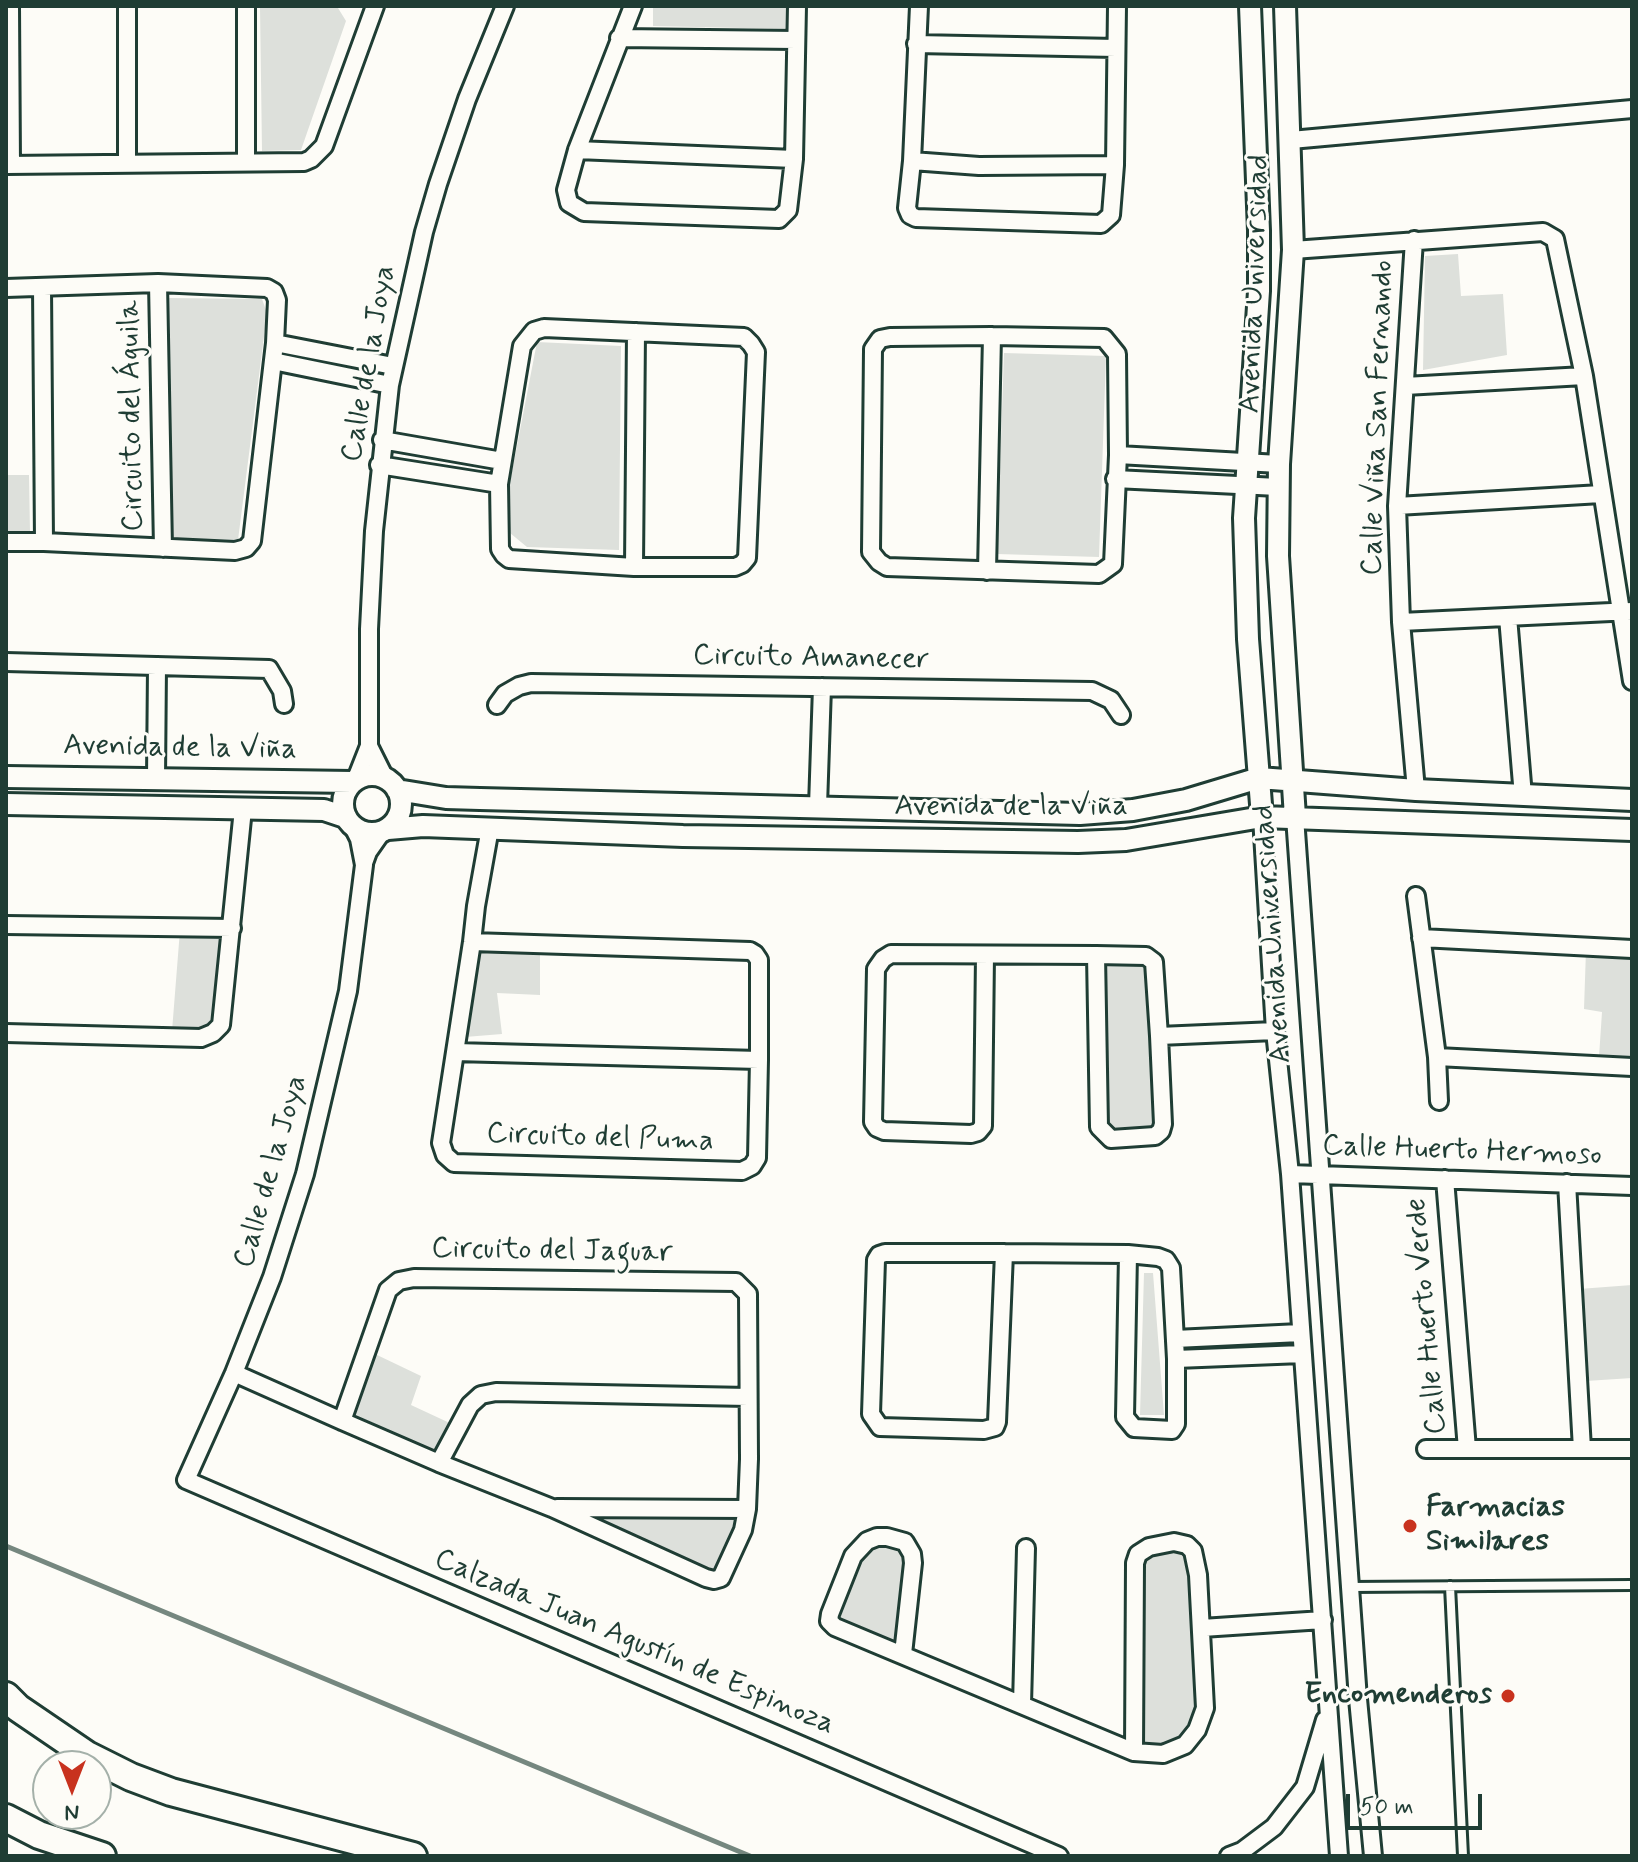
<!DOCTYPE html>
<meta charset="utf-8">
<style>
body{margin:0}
#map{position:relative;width:1638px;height:1862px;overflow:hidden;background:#fdfcf7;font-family:Mynerve,sans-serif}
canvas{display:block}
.frame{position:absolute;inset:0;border:8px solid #1f3d34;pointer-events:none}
.north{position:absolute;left:32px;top:1750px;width:80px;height:80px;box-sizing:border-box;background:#fdfcf7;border:2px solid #a4b0a9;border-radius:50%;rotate:180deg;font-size:22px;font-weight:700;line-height:32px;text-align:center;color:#1f3d34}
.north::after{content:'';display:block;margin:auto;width:28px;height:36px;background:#c8321e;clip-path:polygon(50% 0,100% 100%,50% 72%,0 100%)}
.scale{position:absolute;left:1346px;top:1794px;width:136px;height:36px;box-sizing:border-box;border:4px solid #1f3d34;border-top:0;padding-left:10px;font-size:24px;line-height:28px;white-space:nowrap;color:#1f3d34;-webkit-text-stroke:6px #fdfcf7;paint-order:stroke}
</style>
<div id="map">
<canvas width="1638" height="1862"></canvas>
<div class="frame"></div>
<div class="north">N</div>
<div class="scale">50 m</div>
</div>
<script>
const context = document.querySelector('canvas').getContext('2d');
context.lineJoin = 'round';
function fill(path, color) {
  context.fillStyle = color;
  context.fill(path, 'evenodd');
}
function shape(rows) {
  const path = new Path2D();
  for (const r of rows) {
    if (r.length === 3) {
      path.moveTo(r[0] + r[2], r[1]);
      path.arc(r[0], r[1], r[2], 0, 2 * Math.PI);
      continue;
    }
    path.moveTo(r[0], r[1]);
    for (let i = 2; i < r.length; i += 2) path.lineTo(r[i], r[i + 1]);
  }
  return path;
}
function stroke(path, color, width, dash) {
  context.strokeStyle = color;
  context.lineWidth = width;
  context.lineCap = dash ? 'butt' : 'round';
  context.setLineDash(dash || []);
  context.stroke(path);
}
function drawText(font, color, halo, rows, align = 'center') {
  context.font = font + ' Mynerve,sans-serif';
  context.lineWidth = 6;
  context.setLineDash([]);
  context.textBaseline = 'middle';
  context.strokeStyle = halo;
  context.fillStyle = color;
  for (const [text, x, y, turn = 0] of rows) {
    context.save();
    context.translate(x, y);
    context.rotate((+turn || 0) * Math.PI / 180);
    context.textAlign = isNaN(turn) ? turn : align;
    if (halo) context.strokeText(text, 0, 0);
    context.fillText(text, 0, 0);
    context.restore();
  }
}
fill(shape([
 [653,6,787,6,786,29,653,26],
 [260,8,338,8,346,21,301,150,262,151],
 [1458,254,1461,296,1503,294,1507,355,1423,370,1425,256],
 [169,298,262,299,267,313,238,540,171,539],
 [537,342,621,346,619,550,527,547,510,533,510,482],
 [1004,353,1106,356,1099,557,997,554],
 [6,475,29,475,30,532,6,532],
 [180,930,229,931,214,1025,205,1036,172,1031],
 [540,944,540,995,497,993,502,1034,465,1037,479,947],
 [1586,950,1632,954,1632,1059,1599,1057,1602,1012,1584,1009],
 [1101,958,1151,963,1157,1126,1152,1133,1111,1134,1101,1125],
 [1144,1273,1153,1273,1164,1415,1140,1415],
 [1632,1285,1632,1378,1586,1381,1579,1289],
 [375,1354,421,1376,411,1405,454,1425,438,1458,345,1422],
 [568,1511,743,1513,716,1574],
 [891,1540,911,1559,898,1647,833,1622,864,1549],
 [1172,1544,1188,1552,1202,1707,1184,1741,1162,1752,1139,1747,1138,1563,1146,1552]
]), '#dde0db');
stroke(shape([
 [6,1546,750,1856]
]), '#75877f', 5);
const service = shape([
 [1450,1586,1463,1856],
 [1350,1587,1632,1585]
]);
const minor = shape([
 [10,6,11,165],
 [633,6,577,150,566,190,569,203,584,212,779,219,788,210,794,159,797,6],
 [919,6,912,161,907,208,910,215,916,218,1101,224,1111,215,1115,165,1117,6],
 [619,38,796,40],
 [916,44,1116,48],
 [1291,140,1632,109],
 [577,150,794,159],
 [912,161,979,166,1115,165],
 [246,162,246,6],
 [127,164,127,6],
 [6,165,304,162,311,159,324,146,375,6],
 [1414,240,1397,506,1401,622,1416,790],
 [1293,250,1543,232,1555,239,1584,376,1632,681],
 [158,283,163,548],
 [42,287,44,542],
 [6,288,158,283,267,288,274,292,277,300,275,343,252,541,246,548,235,551,44,542,6,542],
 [544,328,744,337,751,344,756,352,747,558,742,564,735,567,634,567,509,559,504,555,500,549,499,484,522,346,534,331,544,328],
 [992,336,1104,338,1117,354,1118,455,1113,564,1099,574,887,567,879,562,871,552,873,349,880,339,890,337,992,336],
 [275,343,393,366],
 [273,361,390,385],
 [1405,386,1584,376],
 [382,440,502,461],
 [1118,455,1279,464],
 [379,465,499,484],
 [1115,479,1278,487],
 [1397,506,1601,494],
 [634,567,636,332],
 [987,571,992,336],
 [1508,617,1523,796],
 [1401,622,1632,611],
 [6,662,269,669,282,691,284,704],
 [497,705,505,694,519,686,531,683,1092,691,1111,700,1121,715],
 [369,746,385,778],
 [156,779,157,666],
 [356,779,369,746,369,629,374,531,390,385,424,232,438,184,467,99,505,6],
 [818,806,822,687],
 [1262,817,1275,1031,1290,1174,1339,1856],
 [1295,817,1358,1699,1373,1856],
 [353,827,359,839,364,865,348,991,305,1174,272,1277,234,1373,186,1480,1059,1856],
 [364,863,368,852,382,832],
 [1416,896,1437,1057,1439,1101],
 [6,925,232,928],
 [1421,938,1632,949],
 [472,942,750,951,755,954,759,960,759,1060,757,1158,752,1166,742,1171,454,1163,445,1155,441,1143,472,942,476,906,490,828],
 [985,955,983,1126,978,1132,971,1134,884,1131,877,1128,873,1122,876,969,883,959,891,954,1096,955,1146,956,1154,962,1159,1036,1163,1124,1161,1131,1155,1136,1111,1139,1099,1127,1096,955],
 [6,1033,201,1038,213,1033,221,1025,243,809],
 [1159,1036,1275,1031],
 [455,1052,759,1060],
 [1437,1057,1632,1067],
 [1290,1174,1632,1186],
 [1445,1179,1467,1449],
 [1567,1183,1582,1449],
 [1004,1253,997,1422,995,1427,984,1430,880,1427,871,1414,876,1260,879,1255,885,1253,1004,1253,1128,1254,1158,1257,1166,1260,1171,1268,1176,1359,1176,1424,1172,1430,1134,1428,1125,1417,1128,1254],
 [1175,1339,1300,1333],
 [1176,1359,1302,1354],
 [234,1373,342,1421,439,1463,552,1508,706,1578,714,1580,721,1578,743,1530,747,1509,749,1459,748,1294,736,1282,414,1278,399,1281,388,1290,342,1421],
 [1426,1449,1632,1449],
 [439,1463,470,1405,481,1395,496,1392,748,1397],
 [557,1508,747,1509],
 [1202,1628,1323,1620],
 [903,1654,913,1563,912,1554,905,1542,887,1537,877,1537,867,1541,853,1556,830,1614,829,1621,835,1627,1134,1752,1163,1754,1185,1745,1197,1730,1205,1708,1198,1575,1193,1551,1187,1545,1174,1542,1149,1547,1138,1554,1135,1563,1134,1752],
 [1022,1705,1026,1548],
 [1229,1856,1242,1851,1274,1827,1305,1787,1325,1720]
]);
const tertiary = shape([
 [1250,6,1259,231,1259,291,1244,518,1248,639,1262,817],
 [1285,6,1293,250,1279,464,1278,556,1295,817],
 [372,804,29],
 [6,777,352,782],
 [397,790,446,798,480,799,1080,814,1133,810,1186,800,1259,778,1416,790,1632,800],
 [6,804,324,810,345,817],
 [388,829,423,826,683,836,1078,842,1126,840,1262,817,1632,830]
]);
const primary = shape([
 [6,1696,18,1708,87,1755,131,1777,171,1792,413,1856],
 [6,1818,39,1835,102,1856]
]);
stroke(service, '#1f3d34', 14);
stroke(minor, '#1f3d34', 22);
stroke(tertiary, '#1f3d34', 26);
stroke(primary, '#1f3d34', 32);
stroke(service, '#fdfcf7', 8);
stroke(minor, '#fdfcf7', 16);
stroke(tertiary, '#fdfcf7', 20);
stroke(primary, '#fdfcf7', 26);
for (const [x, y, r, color] of [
 [1410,1526,8,"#c8321e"],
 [1508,1696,8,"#c8321e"]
]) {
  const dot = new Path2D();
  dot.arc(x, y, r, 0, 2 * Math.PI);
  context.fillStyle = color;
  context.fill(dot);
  stroke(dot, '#fdfcf7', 3);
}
drawText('30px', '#1f3d34', '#fdfcf7', [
 ["Avenida Universidad",1256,284,-88],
 ["Calle de la Joya",370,364,-80],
 ["Circuito del Águila",133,416,-91],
 ["Calle Viña San Fernando",1379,418,-88],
 ["Circuito Amanecer",811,659,1],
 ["Avenida de la Viña",180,749,1],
 ["Avenida de la Viña",1011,808],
 ["Avenida Universidad",1274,934,-94],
 ["Circuito del Puma",600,1139,2],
 ["Calle Huerto Hermoso",1462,1152,2],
 ["Calle de la Joya",272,1172,-74],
 ["Circuito del Jaguar",552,1252,1],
 ["Calle Huerto Verde",1428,1316,-95],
 ["Calzada Juan Agustín de Espinoza",634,1643,23]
]);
drawText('bold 30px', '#1f3d34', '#fdfcf7', [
 ["Farmacias",1426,1509],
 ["Similares",1426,1543],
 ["Encomenderos",1492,1696,"right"]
], 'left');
</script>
